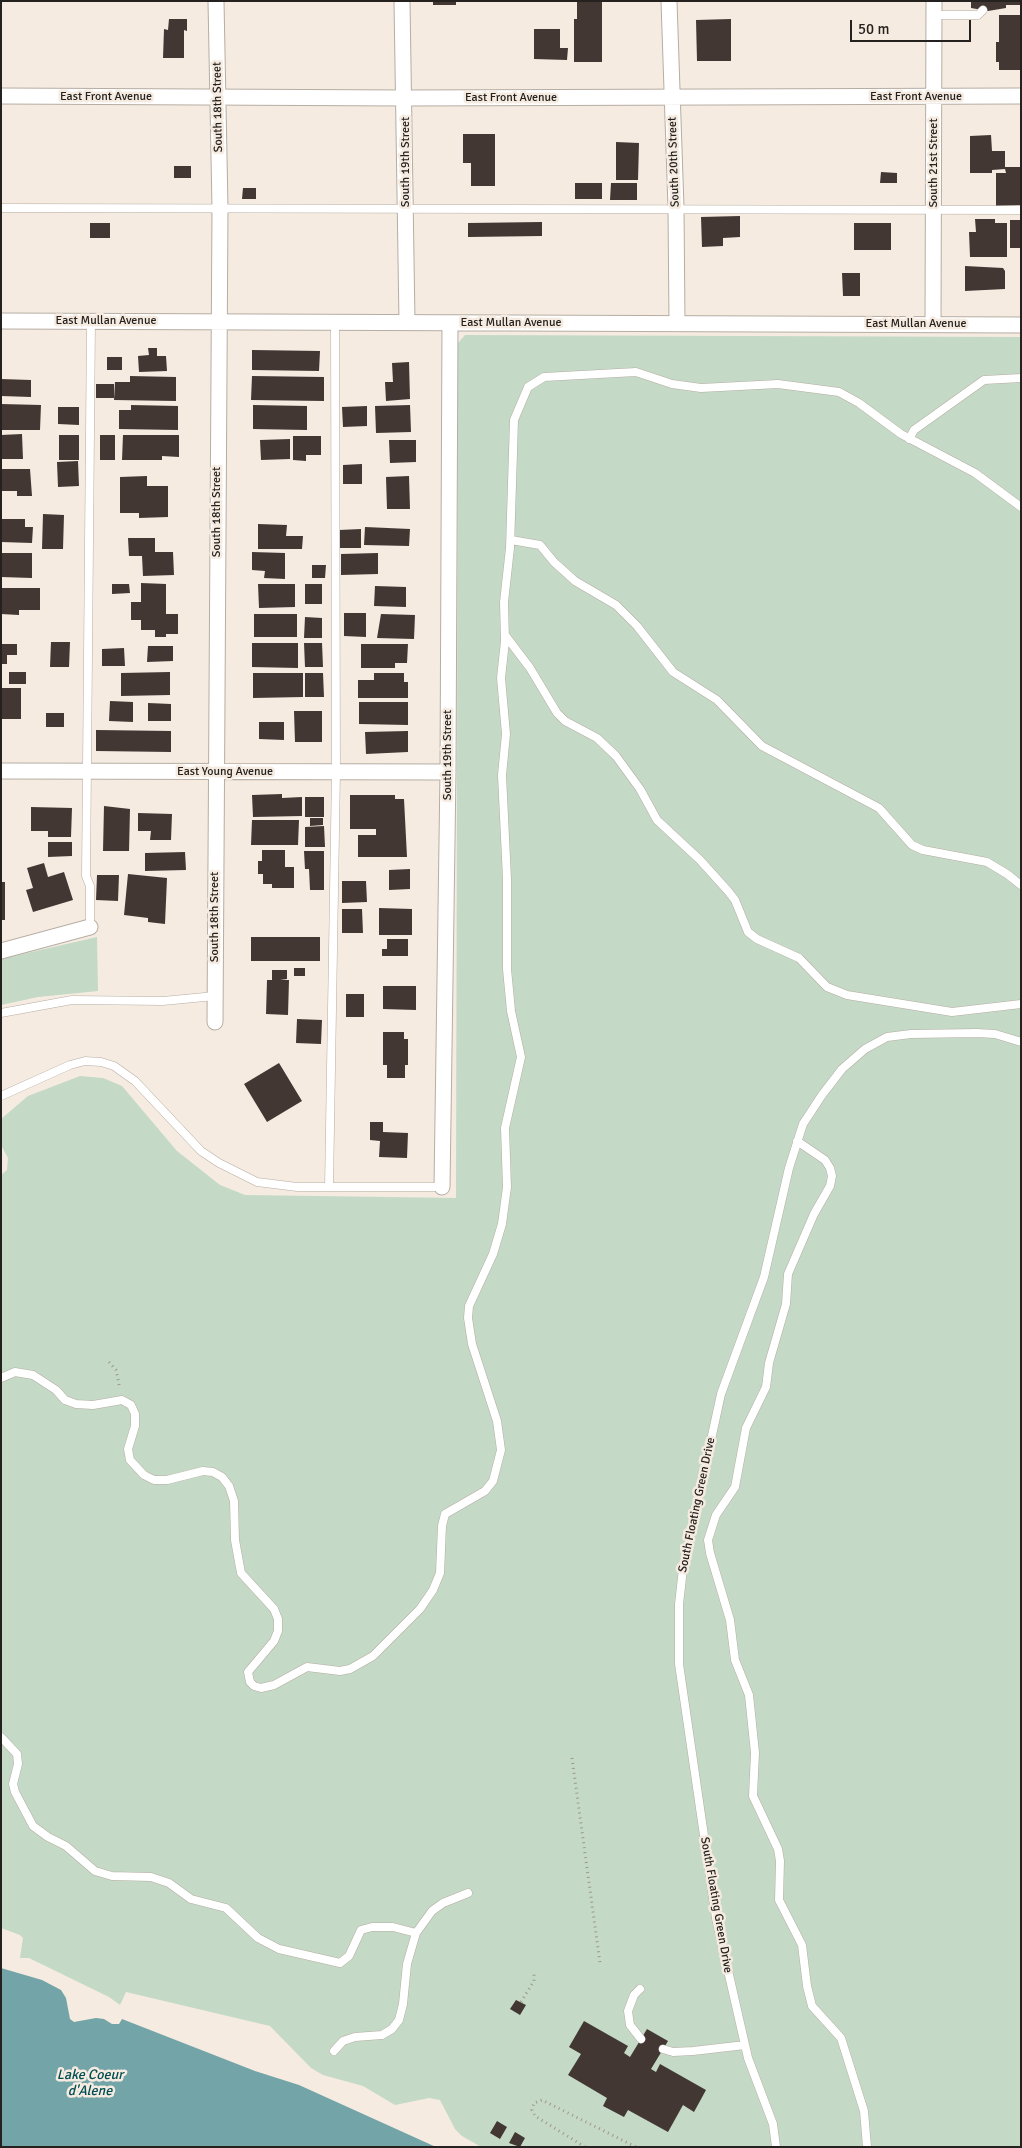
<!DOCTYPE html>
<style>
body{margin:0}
#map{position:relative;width:1022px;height:2148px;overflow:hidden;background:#f5ebe1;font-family:Signika,sans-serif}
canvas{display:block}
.frame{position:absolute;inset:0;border:2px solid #25211e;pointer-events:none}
.scale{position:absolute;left:850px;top:20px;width:121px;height:22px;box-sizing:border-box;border:2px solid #25211e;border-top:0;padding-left:6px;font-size:15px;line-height:18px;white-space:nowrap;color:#25211e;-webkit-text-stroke:4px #f5ebe1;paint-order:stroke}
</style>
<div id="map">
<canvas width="1022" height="2148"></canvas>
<div class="frame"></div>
<div class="scale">50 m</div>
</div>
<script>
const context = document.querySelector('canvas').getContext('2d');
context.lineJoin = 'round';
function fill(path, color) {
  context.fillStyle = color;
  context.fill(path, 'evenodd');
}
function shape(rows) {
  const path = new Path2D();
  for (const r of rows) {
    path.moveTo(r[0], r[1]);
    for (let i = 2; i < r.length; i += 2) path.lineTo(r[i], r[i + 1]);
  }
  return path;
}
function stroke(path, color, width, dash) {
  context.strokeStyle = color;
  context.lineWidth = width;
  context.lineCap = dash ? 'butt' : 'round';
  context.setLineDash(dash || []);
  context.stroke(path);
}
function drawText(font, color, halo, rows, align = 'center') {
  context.font = font + ' Signika,sans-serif';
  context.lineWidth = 5;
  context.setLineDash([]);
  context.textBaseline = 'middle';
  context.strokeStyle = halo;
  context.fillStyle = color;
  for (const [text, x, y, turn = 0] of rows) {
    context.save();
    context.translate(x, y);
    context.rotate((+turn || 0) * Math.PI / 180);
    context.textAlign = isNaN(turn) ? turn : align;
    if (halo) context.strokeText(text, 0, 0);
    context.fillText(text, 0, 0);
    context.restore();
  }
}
fill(shape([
 [465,335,1021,337,1021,2147,481,2147,462,2136,455,2129,440,2100,429,2098,395,2105,363,2086,323,2075,311,2068,270,2026,126,1992,120,2005,109,1997,29,1958,20,1958,23,1938,20,1935,1,1928,1,1175,7,1170,8,1158,1,1145,1,1119,28,1096,80,1076,103,1078,122,1086,177,1151,220,1185,245,1195,456,1198,458,343],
 [97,937,98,991,38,997,1,1005,1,959]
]), '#c4d9c6');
fill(shape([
 [1,1968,42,1980,61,1990,66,1998,70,2019,74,2022,96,2018,104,2019,112,2024,119,2024,122,2019,255,2071,299,2085,436,2147,1,2147]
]), '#73a4a7');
fill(shape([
 [433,1,456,1,456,5,433,5],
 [577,1,602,1,602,62,574,62,574,19,577,19],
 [971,1,1021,1,1021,5,1006,5,1006,8,988,11,971,8],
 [999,15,1021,15,1021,70,999,70,999,62,996,62,996,42,999,42],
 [169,19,187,19,187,31,184,30,184,58,163,58,164,29,168,30],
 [731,19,731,61,697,61,696,20],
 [534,29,560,29,560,48,568,48,567,60,534,59],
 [463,134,495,134,495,186,471,186,471,163,463,163],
 [991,135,992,151,1005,151,1005,167,1021,167,1021,205,996,206,996,173,1006,173,1005,169,992,170,992,173,970,173,970,136],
 [616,142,639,143,638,180,616,180],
 [174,166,191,166,191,178,174,178],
 [881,172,897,173,897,183,880,183],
 [575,183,602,183,602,199,575,199],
 [611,183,637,183,637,200,610,200],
 [243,188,256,188,256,199,242,199],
 [740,216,740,237,723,238,723,246,702,247,701,217],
 [975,219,995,219,995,223,1007,223,1007,257,970,257,969,232,976,232],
 [1010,220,1021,220,1021,248,1010,248],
 [542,222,542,236,468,237,468,223],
 [90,223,110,223,110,238,90,238],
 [854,223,891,223,891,250,854,250],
 [965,266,1003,268,1005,271,1005,289,965,291],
 [842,273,860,273,860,296,843,296],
 [148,348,157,348,157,356,166,356,167,371,139,372,138,356,149,355],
 [252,350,320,351,319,371,252,370],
 [107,357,122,357,122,370,107,370],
 [409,362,410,399,386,401,385,382,393,382,392,363],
 [130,376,176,377,176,401,114,400,115,382,130,382],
 [252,376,324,377,324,401,251,400],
 [1,379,31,380,31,397,1,396],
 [96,384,114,384,114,398,96,398],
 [1,404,41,405,40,430,1,430],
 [131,405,178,406,178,430,119,429,119,410,131,410],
 [253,405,307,406,307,430,253,429],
 [410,405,411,432,376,433,375,406],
 [367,406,367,426,343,427,342,407],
 [58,407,79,407,79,425,58,424],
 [22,434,23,459,1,459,1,435],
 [59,435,79,435,79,460,59,460],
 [100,435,115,435,115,460,100,460],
 [123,435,179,435,179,457,162,456,162,460,122,460],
 [293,436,321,436,321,455,306,455,306,461,293,460],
 [290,439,290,459,261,460,260,440],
 [389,440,416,440,416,462,390,463],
 [78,461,79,486,58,487,57,462],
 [362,464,362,484,343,484,343,465],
 [1,469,30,469,32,496,17,496,17,491,1,491],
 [147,476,147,486,168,486,168,517,139,518,139,513,120,513,120,477],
 [409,476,410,509,387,509,386,477],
 [43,514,64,515,63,549,42,549],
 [1,519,25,519,25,527,33,527,32,543,1,542],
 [258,524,287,525,286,536,303,536,302,549,258,549],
 [365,527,410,529,409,546,364,545],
 [361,529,361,548,340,548,339,530],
 [128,538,155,538,155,552,173,552,174,575,143,576,142,556,129,556],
 [252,552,285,553,285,579,264,578,265,571,252,570],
 [1,553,32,553,32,578,1,577],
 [378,553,378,574,341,575,341,554],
 [312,565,326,565,325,578,312,578],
 [141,583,166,584,166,614,178,614,178,634,166,634,166,637,155,637,155,630,141,630,141,620,131,620,131,602,141,602],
 [112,584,129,584,130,593,112,594],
 [258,584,295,584,295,607,259,608],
 [305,584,322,584,322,604,305,604],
 [375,586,406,587,406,607,374,606],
 [1,588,40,588,40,610,19,610,19,615,1,614],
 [344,613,366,613,366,637,344,636],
 [254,614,297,614,297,637,254,637],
 [381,614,415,615,414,639,377,638],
 [305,617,322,618,322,638,304,638],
 [51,642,70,642,69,667,50,667],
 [252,643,298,643,298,668,252,667],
 [304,643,322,643,323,667,305,667],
 [1,644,17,644,17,655,7,655,7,664,1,664],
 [361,644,408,644,407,663,395,663,395,668,361,668],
 [148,646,173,646,173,661,147,662],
 [124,648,125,666,102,666,102,649],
 [9,672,26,672,26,684,9,684],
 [170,672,170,695,121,696,121,673],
 [253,673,303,673,303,697,253,698],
 [305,673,323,673,324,697,305,697],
 [374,673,404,673,404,682,408,682,408,698,358,698,358,680,374,680],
 [1,688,21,688,21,719,1,719],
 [110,701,133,702,133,722,109,721],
 [359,702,408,702,408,725,359,724],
 [148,703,171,704,171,721,148,721],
 [294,711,322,711,322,742,295,742],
 [46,713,64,713,64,727,46,727],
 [259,722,284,722,284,740,259,739],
 [96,730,171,731,171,752,96,751],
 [408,731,408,752,366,754,365,732],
 [282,794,282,798,302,797,302,816,253,817,252,795],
 [350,795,395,795,395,799,404,799,407,857,358,857,358,835,376,835,376,829,350,829],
 [305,797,324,797,324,817,305,817],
 [104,806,130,809,129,851,103,851],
 [31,807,72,808,71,837,48,837,48,831,31,831],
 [138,813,172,814,171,840,150,840,151,831,138,831],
 [310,818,323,818,323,825,310,826],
 [252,820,299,820,298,845,251,845],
 [324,826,325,847,305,847,305,827],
 [48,842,72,842,72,856,48,857],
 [262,850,285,850,285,867,294,867,294,888,272,888,272,884,263,884,263,874,258,874,258,861,262,861],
 [304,851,324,851,324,890,310,890,309,869,305,869],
 [185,852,186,870,145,871,145,853],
 [44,863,48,877,64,872,73,900,33,912,26,890,33,888,27,868],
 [410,869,410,889,389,890,389,870],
 [128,874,167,878,165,924,148,922,148,918,124,915],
 [97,875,119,875,118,901,96,900],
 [342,881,366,881,367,902,342,903],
 [1,882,5,882,5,920,1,920],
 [379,908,412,909,412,935,379,935],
 [342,909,362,909,363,933,342,933],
 [251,937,320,937,320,961,251,961],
 [387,939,408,939,408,956,382,956,382,949,387,949],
 [294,968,305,968,305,976,294,976],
 [272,970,287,970,287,979,280,980,289,980,288,1015,266,1014,267,980,272,980],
 [383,986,416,986,416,1010,383,1009],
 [346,994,364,994,364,1017,346,1017],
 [297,1019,322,1020,321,1044,296,1043],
 [383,1032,404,1032,404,1039,408,1039,408,1065,405,1065,405,1078,387,1078,387,1065,383,1065],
 [279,1063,302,1101,267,1122,244,1084],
 [370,1122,383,1122,383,1132,408,1133,407,1158,379,1157,380,1141,370,1140],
 [516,2000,526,2005,520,2015,510,2009],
 [584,2021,628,2046,624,2053,630,2057,647,2029,668,2041,651,2069,656,2072,660,2064,706,2090,694,2112,683,2105,668,2132,628,2110,624,2117,603,2106,607,2098,568,2075,581,2054,569,2047],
 [497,2121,507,2127,500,2139,490,2133],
 [515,2132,525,2138,520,2147,509,2143]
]), '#423733');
const service = shape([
 [934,15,978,15,983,10],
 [1,208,1021,210],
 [909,439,914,430,984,380,1021,378],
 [511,540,540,545,554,562,575,581,616,605,637,626,673,672,717,700,762,746,879,808,912,845,923,850,987,862,1007,874,1021,885],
 [505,635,530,668,557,713,565,721,597,738,616,756,640,789,657,820,700,860,728,891,735,900,748,932,757,939,799,958,827,987,847,995,952,1012,1021,1004],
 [90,927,90,886,86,876,91,321],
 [1,1013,72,1000,163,1001,215,996],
 [1,1096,70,1065,85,1061,101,1062,114,1066,135,1081,201,1151,219,1163,257,1182,297,1187,442,1187],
 [797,1141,825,1160,830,1168,832,1176,830,1186,814,1214,788,1274,786,1304,769,1363,766,1387,746,1428,735,1487,716,1515,708,1540,710,1553,730,1620,735,1660,749,1695,755,1753,753,1796,778,1849,780,1861,779,1900,802,1945,807,1986,812,2006,841,2038,864,2111,867,2147],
 [329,1187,336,772,335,322],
 [1,1378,15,1372,33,1375,56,1390,65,1400,76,1404,93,1405,122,1400,131,1405,135,1414,135,1426,128,1449,130,1460,144,1475,154,1480,167,1480,203,1471,213,1472,222,1477,229,1486,234,1501,235,1540,241,1573,274,1609,278,1619,278,1631,274,1641,248,1672,250,1682,254,1686,261,1688,274,1685,307,1667,340,1671,350,1669,373,1656,420,1609,433,1590,440,1573,442,1526,445,1514,485,1491,493,1481,501,1450,497,1421,472,1344,468,1318,469,1306,493,1254,502,1224,507,1187,505,1128,521,1057,511,1011,507,969,507,879,502,775,506,734,501,678,505,641,504,602,510,548,514,420,528,387,544,377,636,372,672,384,701,388,778,384,839,392,859,403,901,434,975,473,1021,507],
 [1,1737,17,1754,18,1764,13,1784,15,1792,33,1826,48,1837,66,1846,95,1871,112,1876,151,1877,169,1883,191,1899,226,1908,258,1938,279,1949,340,1963,349,1956,361,1930,372,1927,393,1927,416,1933,432,1911,443,1903,468,1893],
 [640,1989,634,1995,628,2011,630,2025,641,2039],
 [663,2049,673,2052,693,2051,745,2045],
 [334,2051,343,2041,355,2037,382,2035,392,2029,399,2020,403,2004,407,1964,416,1933],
 [776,2147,773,2124,748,2058,716,1918,679,1664,679,1604,683,1569,721,1394,764,1277,789,1168,803,1124,822,1095,842,1069,865,1049,887,1037,911,1034,977,1033,995,1034,1021,1042]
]);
const minor = shape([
 [402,1,407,322],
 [669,1,676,208,677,323],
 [1,96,405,98,1021,96],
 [1,321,1021,325],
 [933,324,934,1],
 [1,771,448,772],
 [1,951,90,927],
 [215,1022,220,208,216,1],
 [442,1187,448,772,450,323]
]);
stroke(service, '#b6ada3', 9);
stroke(minor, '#b6ada3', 17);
stroke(shape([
 [109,1362,116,1370,120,1389],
 [572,1758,600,1963],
 [521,2002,534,1981,534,1971],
 [585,2147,535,2116,532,2110,534,2103,542,2100,636,2147]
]), '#9e9790', 3, [1, 4]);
stroke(service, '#fff', 8);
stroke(minor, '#fff', 15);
drawText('12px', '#25211e', '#f5ebe1', [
 ["East Front Avenue",106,97],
 ["East Front Avenue",916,97],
 ["East Front Avenue",511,98],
 ["South 18th Street",218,107,-91],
 ["South 19th Street",406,162,-90],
 ["South 20th Street",674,162,-92],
 ["South 21st Street",934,163,-90],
 ["East Mullan Avenue",106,321],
 ["East Mullan Avenue",511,323],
 ["East Mullan Avenue",916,324],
 ["South 18th Street",217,512,-90],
 ["South 19th Street",448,755,-90],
 ["East Young Avenue",225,772],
 ["South 18th Street",215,917,-90],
 ["South Floating Green Drive",697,1505,-78],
 ["South Floating Green Drive",716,1905,80]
]);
drawText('italic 14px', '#004d52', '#f5ebe1', [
 ["Lake Coeur",90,2075],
 ["d'Alene",90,2091]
]);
</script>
